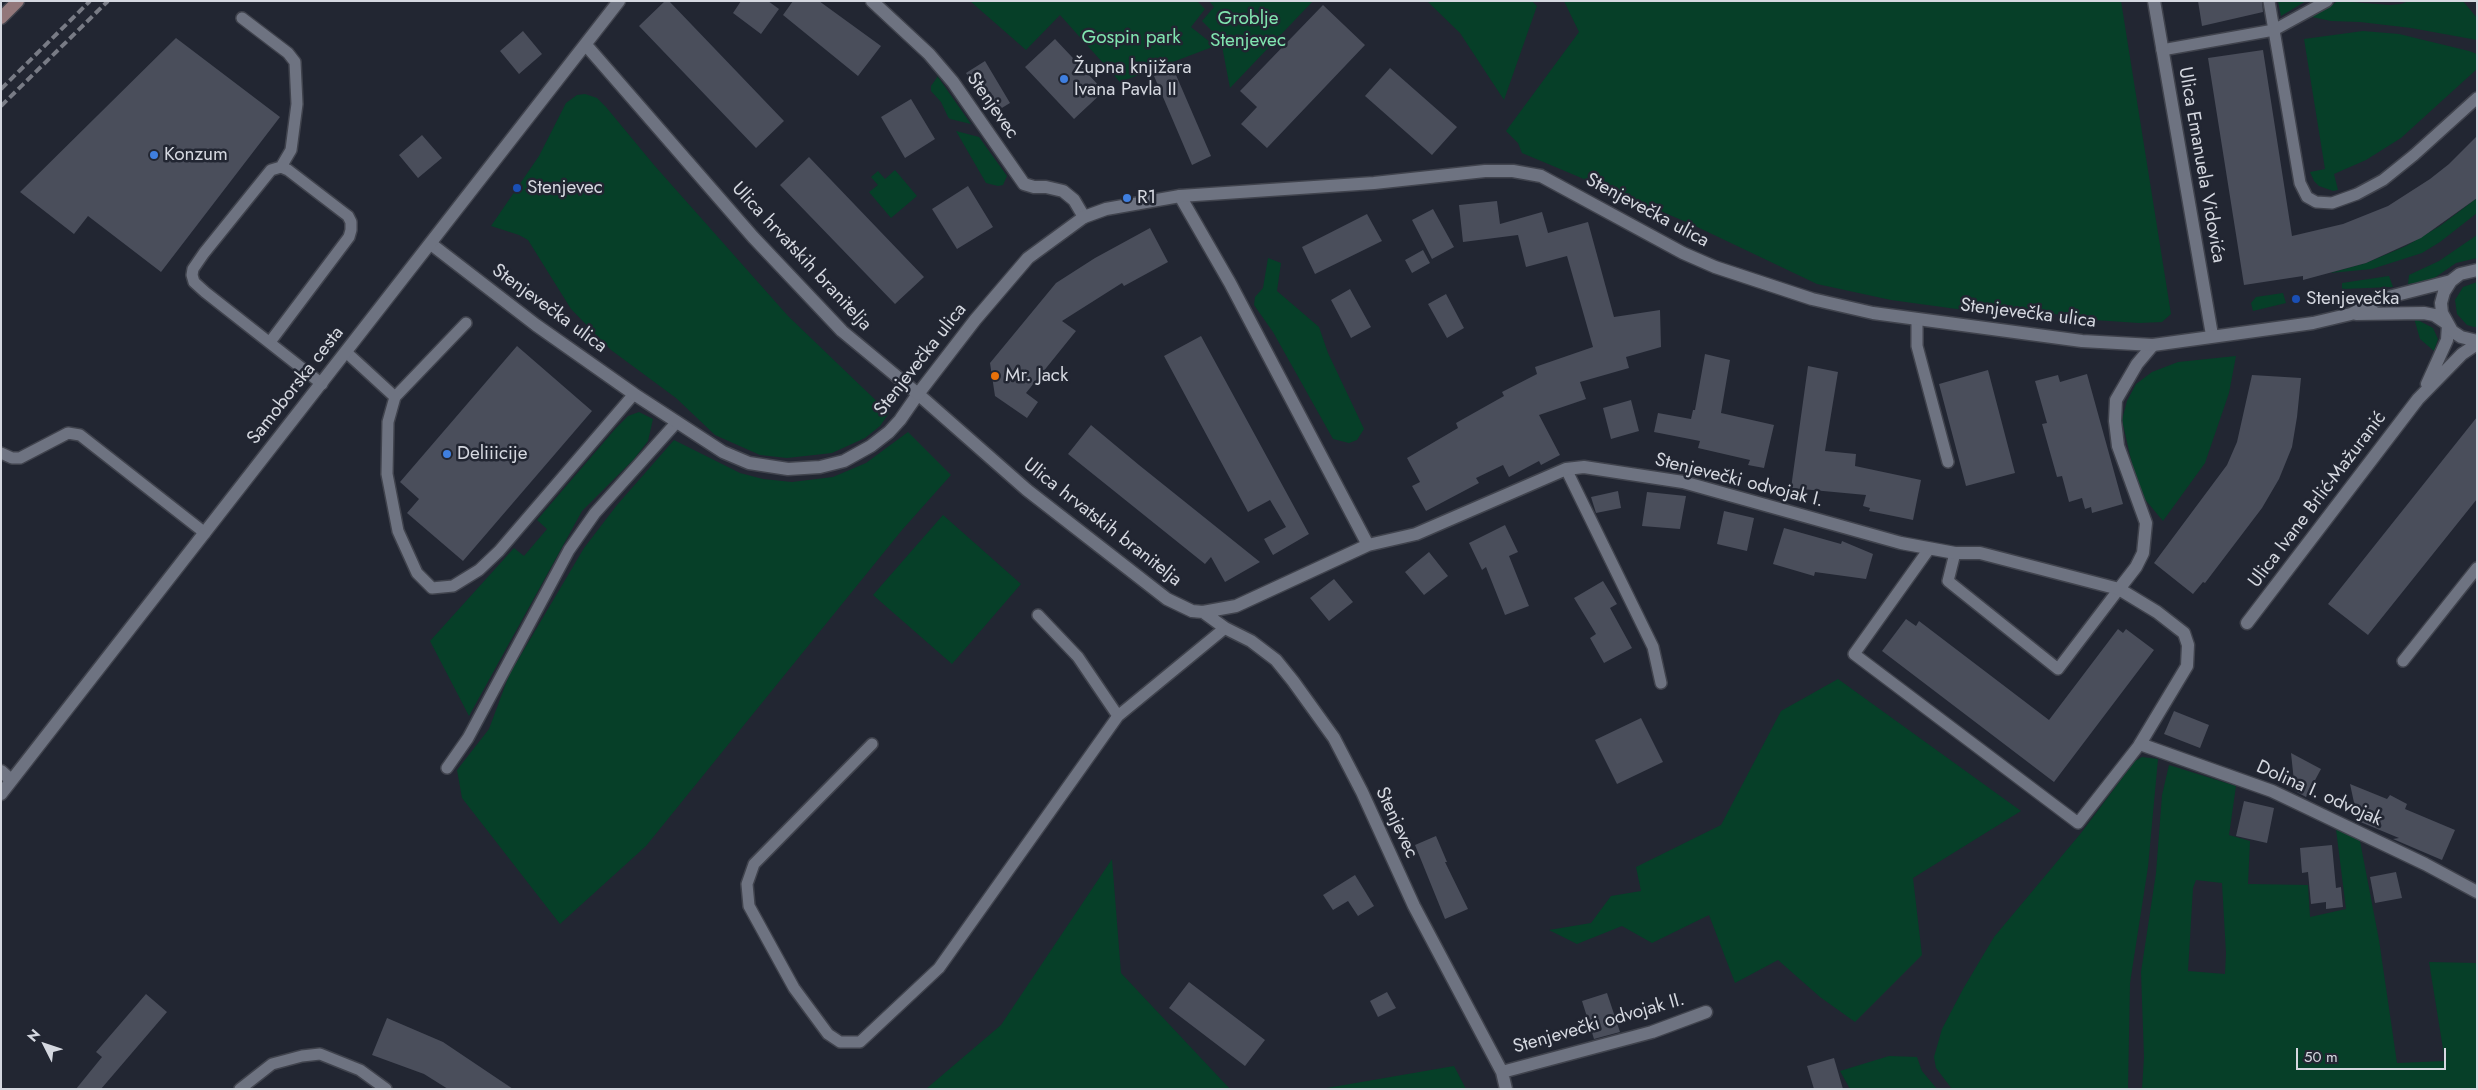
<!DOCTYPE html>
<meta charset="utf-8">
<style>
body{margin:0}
#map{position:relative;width:2478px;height:1090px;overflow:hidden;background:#222632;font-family:Jost,sans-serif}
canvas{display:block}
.frame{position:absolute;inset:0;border:2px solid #d5d8e0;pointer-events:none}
.north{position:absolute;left:20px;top:1020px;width:50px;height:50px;-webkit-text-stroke:4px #222632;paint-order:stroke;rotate:311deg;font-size:14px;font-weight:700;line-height:20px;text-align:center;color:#d5d8e0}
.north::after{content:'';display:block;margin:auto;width:18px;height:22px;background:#d5d8e0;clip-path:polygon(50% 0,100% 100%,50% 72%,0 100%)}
.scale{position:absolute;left:2296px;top:1048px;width:150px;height:22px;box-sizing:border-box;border:2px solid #d5d8e0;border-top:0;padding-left:6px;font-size:15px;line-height:18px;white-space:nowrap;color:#d5d8e0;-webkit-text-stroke:4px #222632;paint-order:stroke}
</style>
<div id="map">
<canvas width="2478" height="1090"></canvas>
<div class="frame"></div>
<div class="north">N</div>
<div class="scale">50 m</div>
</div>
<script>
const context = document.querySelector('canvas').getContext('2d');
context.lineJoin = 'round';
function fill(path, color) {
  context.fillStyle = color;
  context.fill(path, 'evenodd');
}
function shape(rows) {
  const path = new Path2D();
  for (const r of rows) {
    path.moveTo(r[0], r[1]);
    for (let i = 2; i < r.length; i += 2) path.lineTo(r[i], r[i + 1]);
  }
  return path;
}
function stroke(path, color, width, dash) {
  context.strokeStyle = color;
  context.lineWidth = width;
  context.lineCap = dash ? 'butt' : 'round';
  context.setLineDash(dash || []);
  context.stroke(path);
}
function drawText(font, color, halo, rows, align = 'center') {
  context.font = font + ' Jost,sans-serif';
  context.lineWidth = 5;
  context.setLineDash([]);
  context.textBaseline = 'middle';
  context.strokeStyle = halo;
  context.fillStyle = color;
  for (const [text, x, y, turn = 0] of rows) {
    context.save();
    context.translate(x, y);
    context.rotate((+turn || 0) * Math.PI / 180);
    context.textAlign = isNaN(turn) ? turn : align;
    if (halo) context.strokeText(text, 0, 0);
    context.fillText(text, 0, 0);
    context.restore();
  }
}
fill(shape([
 [970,1,1197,1,1205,9,1191,27,1215,46,1120,82,1060,15,1026,50],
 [1209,1,1313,1,1230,88,1222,46,1224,43,1202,21,1214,7],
 [1427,1,1532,1,1537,6,1504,100,1460,33],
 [1564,1,2121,1,2171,314,2162,322,2139,323,2094,320,1989,304,1986,313,1891,300,1817,284,1691,224,1522,153,1518,143,1506,131,1579,32],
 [2278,1,2306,1,2281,16],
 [2338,1,2390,5,2401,4,2409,1,2463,1,2477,18,2477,40,2411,28,2360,22,2331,21,2312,17],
 [2363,31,2399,34,2469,51,2477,54,2477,69,2401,138,2366,160,2334,174,2338,190,2333,191,2319,186,2314,181,2310,172,2325,169,2304,39],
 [938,76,938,77,971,124,950,119,948,117,941,102,931,91,931,86],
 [585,94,597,98,606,107,654,165,788,316,889,413,880,426,865,438,832,453,787,458,760,455,715,435,676,398,611,350,571,309,528,240,519,235,491,226,539,156,566,103,577,95],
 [956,131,979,137,1007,176,1003,185,998,186,986,183],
 [895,170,917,196,891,218,869,192,878,185,871,177,878,171,885,179],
 [2477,198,2477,213,2440,242,2422,253,2372,269,2330,273,2366,263,2406,246,2440,226],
 [2477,235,2477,258,2456,263,2430,281,2408,284,2409,275,2439,261],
 [1268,258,1281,263,1277,291,1319,327,1328,353,1364,429,1357,440,1349,443,1333,439,1273,332,1254,305,1255,297,1263,288],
 [2389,276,2393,287,2342,289,2342,283],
 [2477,282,2477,327,2474,327,2467,325,2457,314,2455,300,2463,287],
 [2283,293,2286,303,2253,311,2251,303,2256,297],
 [2414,318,2433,328,2438,339,2434,351,2420,339],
 [2236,356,2229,393,2205,463,2163,521,2143,497,2135,477,2122,420,2127,401,2136,384,2152,372,2178,362],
 [639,412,653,419,648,441,634,459,582,511,469,716,430,641,514,548,524,556,547,529,537,520,616,428,628,416],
 [908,432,951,475,902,530,646,846,560,924,462,798,457,770,489,729,509,675,584,548,617,505,674,440,740,473,763,479,792,482,833,477,866,463],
 [943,515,1021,584,952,664,873,595],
 [1838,679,2021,811,1913,878,1922,955,1855,1022,1820,997,1778,960,1735,983,1709,915,1652,943,1622,926,1577,944,1549,930,1591,923,1611,896,1641,891,1636,867,1721,825,1781,711],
 [2142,757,2158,759,2148,867,2130,983,2128,1089,1952,1089,1936,1068,1934,1057,1942,1029,1963,989,1994,937,2081,833,2135,761],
 [2169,765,2236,786,2229,835,2250,841,2248,884,2308,885,2310,917,2346,909,2336,829,2360,841,2379,940,2397,1063,2445,1061,2429,962,2477,963,2477,1089,2142,1089,2144,1057,2141,972,2156,873,2162,795],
 [2196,880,2222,883,2226,953,2225,974,2188,971,2193,888],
 [1112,859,1121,973,1230,1089,926,1089,1001,1025],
 [1889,1056,1917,1057,1922,1071,1937,1089,1850,1089,1840,1071],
 [1454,1066,1466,1089,1321,1089]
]), '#063f28');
fill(shape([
 [665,1,669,1,784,121,756,148,639,26],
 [741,1,768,1,779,9,761,34,733,13],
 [793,1,819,1,881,46,858,76,783,15],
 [2198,1,2262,1,2263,12,2202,26],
 [1323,5,1365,45,1267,148,1241,124,1257,107,1240,91],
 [523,31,542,54,519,74,500,51],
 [176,38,280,117,161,272,88,216,74,234,20,192],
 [1055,39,1104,91,1074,119,1025,67],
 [2263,50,2292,236,2343,224,2388,206,2430,179,2449,164,2477,136,2477,198,2421,238,2366,263,2303,280,2303,276,2244,285,2208,58],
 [985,61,1010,103,992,114,966,73],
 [1173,68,1211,156,1192,165,1154,76],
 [1390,68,1457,127,1432,155,1365,96],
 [911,99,935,139,905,158,881,117],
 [422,135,442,158,418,178,399,155],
 [809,157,924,277,895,304,780,185],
 [968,186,993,227,957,249,932,209],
 [1497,201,1500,224,1542,212,1548,233,1588,222,1614,317,1660,310,1661,347,1626,357,1629,368,1580,382,1586,399,1539,415,1560,455,1541,465,1539,461,1509,477,1503,465,1476,478,1479,483,1426,511,1412,486,1420,482,1407,458,1458,428,1456,423,1504,396,1502,392,1537,374,1535,367,1593,347,1567,256,1526,267,1518,235,1463,242,1459,205],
 [1433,209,1454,247,1432,259,1412,220],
 [1367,214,1382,241,1315,274,1302,247],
 [1150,228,1168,262,1124,286,1122,283,1062,321,1076,331,1026,393,1038,402,1027,418,995,396,990,363,1056,283,1095,258],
 [1423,250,1430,263,1412,273,1405,260],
 [1350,289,1371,327,1351,338,1331,300],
 [1446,294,1464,328,1447,338,1428,304],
 [1201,336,1309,534,1273,555,1264,539,1286,527,1270,500,1248,512,1164,356],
 [517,346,592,411,463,561,407,513,419,499,400,482],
 [1705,354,1730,360,1721,413,1774,425,1764,468,1748,465,1750,460,1698,448,1700,441,1654,432,1658,413,1691,419,1693,410,1695,410],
 [1808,366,1838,372,1825,451,1856,454,1855,466,1921,480,1913,520,1869,511,1870,508,1863,506,1866,495,1791,488],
 [1988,370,2015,473,1966,486,1939,384],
 [2087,374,2123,504,2092,513,2091,507,2085,509,2082,498,2069,502,2062,476,2057,477,2042,424,2047,423,2035,381,2058,375,2060,382],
 [2252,375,2301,378,2297,417,2292,447,2279,479,2262,508,2205,583,2203,582,2193,594,2154,563,2227,465,2237,442],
 [1631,400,1639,431,1611,439,1603,408],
 [2477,417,2477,499,2368,635,2328,604],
 [1091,425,1139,465,1260,562,1225,582,1211,557,1205,564,1068,454],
 [1618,491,1621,508,1596,513,1591,497],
 [1647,492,1686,496,1680,529,1642,526],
 [1724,511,1754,518,1747,551,1717,544],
 [1505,525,1518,552,1509,556,1529,606,1505,615,1486,567,1482,570,1469,543],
 [1784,528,1841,544,1842,541,1873,554,1866,579,1815,572,1814,576,1773,564],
 [1429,552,1448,576,1424,595,1405,572],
 [1334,579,1353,602,1329,621,1310,598],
 [1603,581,1617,604,1610,608,1632,648,1604,663,1590,638,1596,634,1574,598],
 [1906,619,1916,626,1919,621,2049,720,2118,629,2123,633,2126,629,2154,650,2054,782,1882,651],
 [2174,711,2209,725,2200,748,2164,734],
 [1641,718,1663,762,1617,784,1595,740],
 [2291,753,2321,769,2306,797,2295,791],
 [2350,784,2387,799,2390,795,2407,804,2405,809,2455,830,2442,860,2393,839,2399,838,2358,821],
 [2244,801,2274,808,2267,843,2236,836],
 [1436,836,1447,862,1445,862,1468,909,1445,919,1415,845],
 [2332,845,2336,888,2341,887,2343,907,2326,909,2326,902,2311,904,2308,872,2302,873,2300,848],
 [2396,872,2402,898,2375,903,2370,877],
 [1355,875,1374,906,1358,916,1348,901,1333,910,1323,895],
 [1189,982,1265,1040,1245,1066,1169,1008],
 [1387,992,1396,1008,1378,1017,1370,1001],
 [1607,993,1620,1032,1594,1039,1582,1001],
 [146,994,167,1012,101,1089,76,1089,102,1057,96,1052],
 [387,1018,443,1042,513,1089,448,1089,424,1074,372,1055],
 [1834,1058,1843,1089,1814,1089,1807,1066]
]), '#4a4e5b');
const service = shape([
 [2269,1,2300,183,2307,197,2316,202,2332,203,2357,194,2383,180,2414,155,2477,98],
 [242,18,288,53,295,62,297,104,291,150,281,167],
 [2162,50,2274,30,2327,1],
 [1917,319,1917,346,1948,462],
 [270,342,349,237,351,230,351,222,348,216,288,170,281,167,271,170,204,253,193,269,192,275,194,282,205,292,322,384],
 [346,352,395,397,466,323],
 [395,397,388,422,387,474,398,531,417,573,432,588,453,586,479,570,499,551,634,394],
 [1,453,12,458,20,458,68,433,80,435,205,533],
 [1566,469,1653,647,1661,683],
 [1929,549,1854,654,2078,823,2140,744],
 [1955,553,1948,581,2058,669,2119,589],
 [1038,615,1078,657,1118,716],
 [2403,661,2477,568],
 [872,744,754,864,747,884,749,906,794,988,828,1034,840,1042,860,1042,939,968,1118,716,1225,628],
 [447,768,468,738,569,550,595,513,676,423],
 [240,1089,272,1064,302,1056,320,1054,360,1070,386,1089]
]);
const pedestrian = shape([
 [872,1,929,54,953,82,1024,184,1034,187,1046,187,1063,191,1074,200,1084,217]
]);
const minor = shape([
 [2154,1,2212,335],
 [1180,196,1230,283,1368,545],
 [431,244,536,325,634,394,723,452,749,463,788,469,820,467,844,461,871,446,889,432,900,420,918,394,1027,490,1167,599,1192,611,1203,612,1236,606,1368,545,1416,534,1566,469,1584,467,1683,482,1901,543,1955,553,1980,553,2119,589,2157,612,2184,633,2188,645,2187,666,2140,744,2272,791,2425,864,2477,892],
 [2427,384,2447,340,2448,325],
 [2119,589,2136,567,2143,553,2146,523,2118,446,2115,421,2116,400,2137,364,2153,345],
 [1203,612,1225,628,1251,641,1276,660,1293,681,1334,738,1362,792,1414,906,1502,1072,1506,1089],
 [2247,623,2418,399,2462,354,2477,344],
 [1,771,11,780],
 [1502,1072,1652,1032,1706,1012]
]);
const tertiary = shape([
 [586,45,753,237,842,331,918,394,975,320,1028,258,1084,217,1106,209,1180,196,1374,183,1485,171,1513,171,1541,176,1683,253,1715,267,1812,299,1873,313,2082,341,2153,345,2313,323,2351,314,2381,299,2451,281],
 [2477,270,2460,274,2451,281,2444,292,2441,303,2442,313,2452,331,2461,337,2477,341],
 [2356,314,2424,313,2434,315,2446,323],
 [1,794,619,1]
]);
const secondary = shape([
 [1,18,18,1]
]);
stroke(service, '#40434d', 14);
stroke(pedestrian, '#40434d', 15);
stroke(minor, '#40434d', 15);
stroke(tertiary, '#40434d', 15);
stroke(secondary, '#40434d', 15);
stroke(service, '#6e7381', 11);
stroke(pedestrian, '#6e7381', 12);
stroke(minor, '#6e7381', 12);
stroke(tertiary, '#6e7381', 12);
stroke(secondary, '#93787b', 12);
stroke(shape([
 [1,89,90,1],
 [1,106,108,1]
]), '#787b85', 4, [8, 4]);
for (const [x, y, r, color] of [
 [1064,79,5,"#3f7fe0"],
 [154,155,5,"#3f7fe0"],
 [517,188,5,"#1a4fb4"],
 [1127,198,5,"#3f7fe0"],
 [2296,299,5,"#1a4fb4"],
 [995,376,5,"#e8710a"],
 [447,454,5,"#3f7fe0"]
]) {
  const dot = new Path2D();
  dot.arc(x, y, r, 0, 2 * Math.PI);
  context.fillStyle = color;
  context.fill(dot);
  stroke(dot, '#222632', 2);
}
drawText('19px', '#81e5b0', '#222632', [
 ["Groblje",1248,19],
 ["Stenjevec",1248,41],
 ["Gospin park",1131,38]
]);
drawText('19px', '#d5d8e0', '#222632', [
 ["Župna knjižara",1074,68],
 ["Ivana Pavla II",1074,90],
 ["Konzum",164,155],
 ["Stenjevec",527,188],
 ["R1",1137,198],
 ["Stenjevečka",2306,299],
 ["Mr. Jack",1005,376],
 ["Deliiicije",457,454]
], 'left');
drawText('19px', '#d5d8e0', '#222632', [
 ["Stenjevec",992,106,55],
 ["Ulica Emanuela Vidovića",2201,165,80],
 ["Stenjevečka ulica",1647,211,28],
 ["Ulica hrvatskih branitelja",801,257,47],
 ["Stenjevečka ulica",549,309,36],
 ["Stenjevečka ulica",2028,314,7],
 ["Stenjevečka ulica",921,360,-52],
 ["Samoborska cesta",296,386,-52],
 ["Stenjevečki odvojak I.",1739,481,14],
 ["Ulica Ivane Brlić-Mažuranić",2318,500,-53],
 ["Ulica hrvatskih branitelja",1102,523,38],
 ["Dolina I. odvojak",2319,794,24],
 ["Stenjevec",1396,823,65],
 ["Stenjevečki odvojak II.",1599,1024,-16]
]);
</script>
